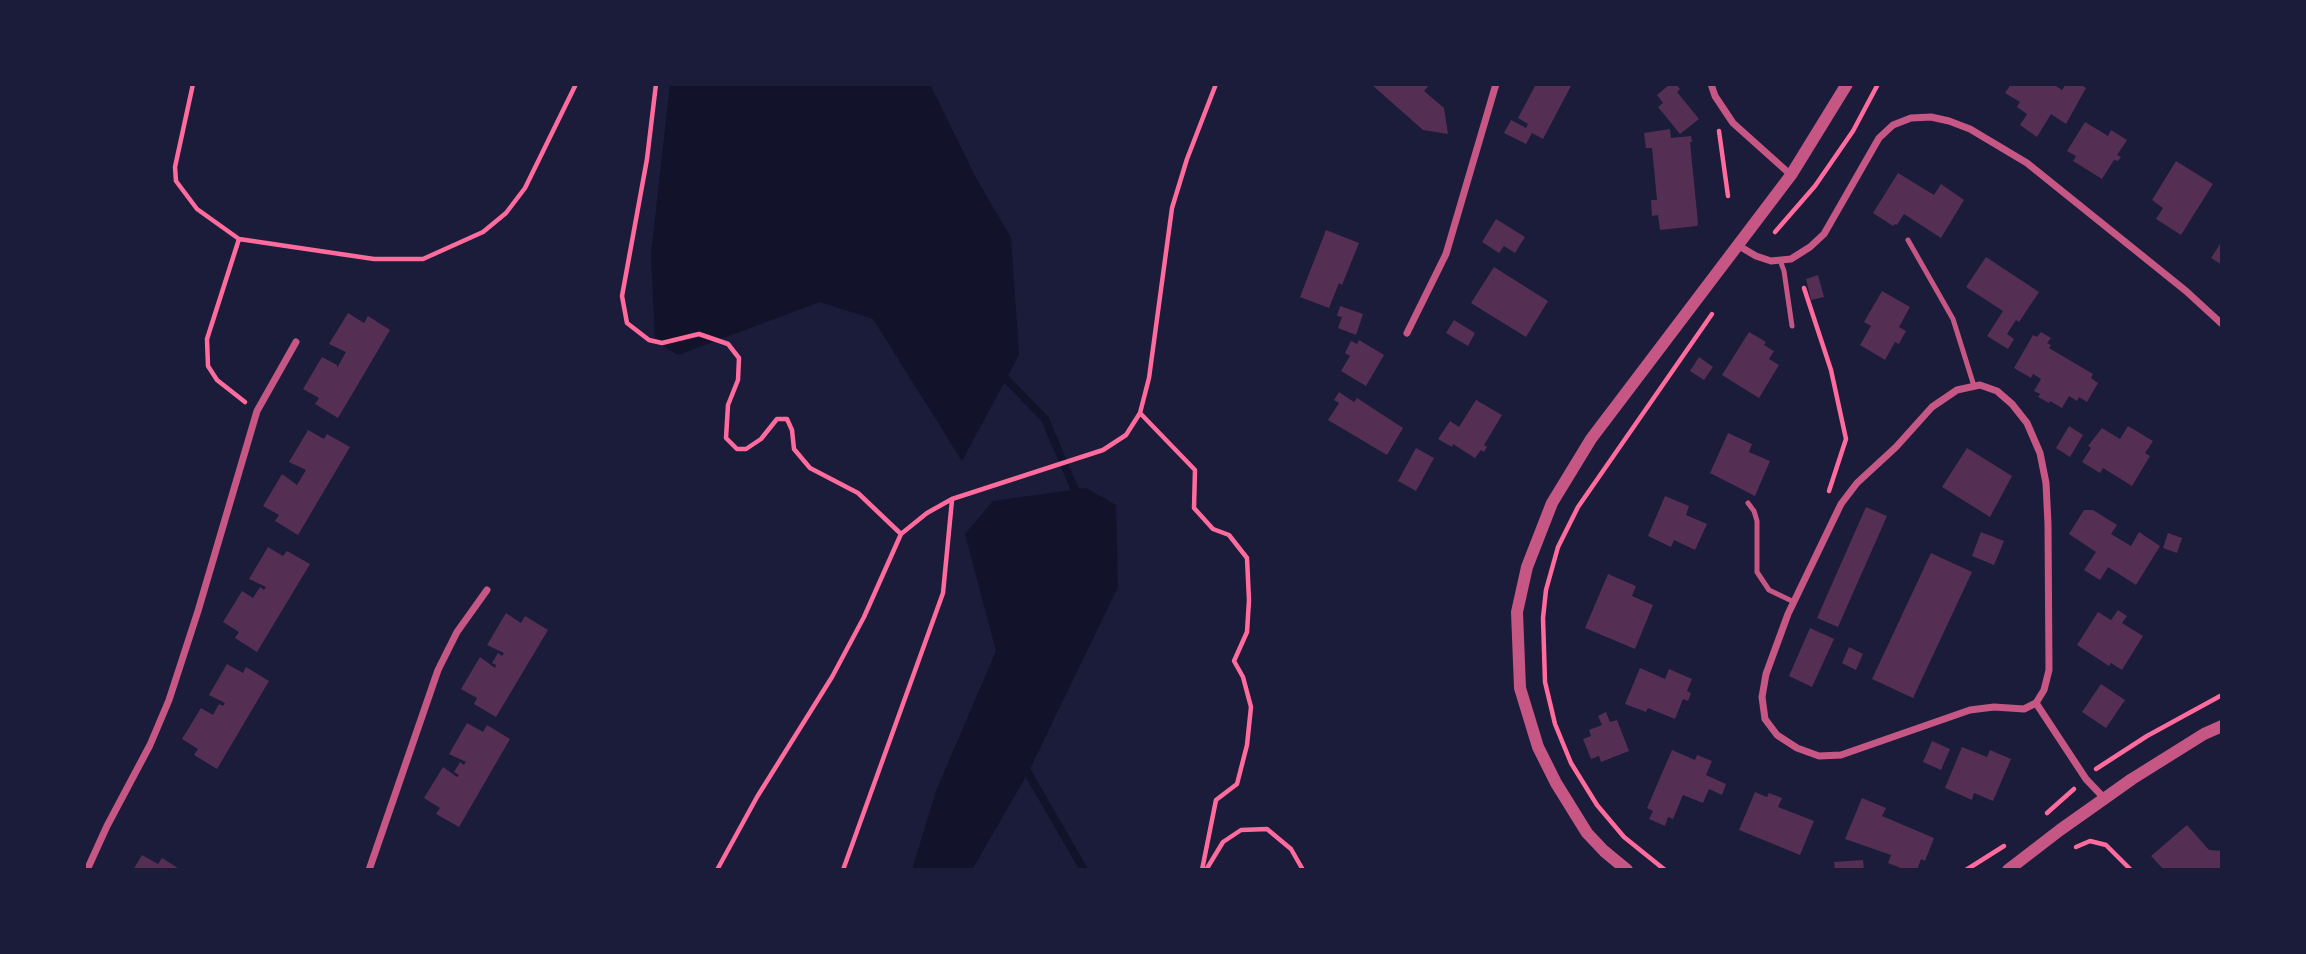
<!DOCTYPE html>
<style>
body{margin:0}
#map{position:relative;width:2306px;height:954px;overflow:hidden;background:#1b1b3a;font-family:"Space Grotesk",sans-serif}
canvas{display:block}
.frame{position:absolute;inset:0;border:86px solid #1b1b3a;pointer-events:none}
</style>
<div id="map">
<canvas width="2306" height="954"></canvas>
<div class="frame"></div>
</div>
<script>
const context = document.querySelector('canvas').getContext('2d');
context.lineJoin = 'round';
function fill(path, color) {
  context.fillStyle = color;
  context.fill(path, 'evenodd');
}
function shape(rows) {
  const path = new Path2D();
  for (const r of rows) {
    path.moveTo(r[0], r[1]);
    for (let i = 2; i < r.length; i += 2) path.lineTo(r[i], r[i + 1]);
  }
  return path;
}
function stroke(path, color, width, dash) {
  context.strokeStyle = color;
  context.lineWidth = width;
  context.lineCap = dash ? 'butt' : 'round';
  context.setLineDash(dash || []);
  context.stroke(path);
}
fill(shape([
 [670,84,930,84,975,176,1011,238,1019,355,962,461,873,319,820,302,678,355,655,341,651,254],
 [1086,488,1116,505,1118,587,1028,773,972,870,912,870,936,791,996,651,965,534,993,501]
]), '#12122b');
stroke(shape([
 [1005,378,1045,419,1075,490],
 [1028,773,1084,870]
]), '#12122b', 8);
fill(shape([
 [1371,84,1430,84,1424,91,1444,108,1448,134,1423,130],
 [1536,84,1572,84,1543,139,1532,133,1526,144,1504,133,1511,120,1526,128,1528,124,1518,118],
 [1670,84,1676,84,1680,89,1677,92,1699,119,1680,134,1658,107,1663,103,1657,95],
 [2011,84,2053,84,2062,90,2066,84,2080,84,2086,88,2066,124,2051,114,2037,137,2020,125,2027,114,2017,107,2020,102,2005,93],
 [2085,122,2108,136,2111,130,2127,140,2117,155,2121,157,2118,161,2114,160,2102,179,2073,161,2076,156,2067,151],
 [1670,129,1671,138,1691,136,1692,142,1690,142,1698,223,1697,226,1660,230,1658,215,1652,216,1651,200,1657,200,1652,148,1646,148,1644,133],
 [2176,161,2213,184,2181,235,2156,219,2163,208,2152,200],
 [1898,173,1934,195,1941,184,1964,200,1941,238,1904,214,1897,225,1895,224,1893,226,1873,213],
 [1496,219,1525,237,1515,253,1504,246,1499,253,1482,242],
 [1326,230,1359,243,1342,285,1339,283,1329,308,1300,297],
 [2222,241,2222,265,2211,258],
 [1986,257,2039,292,2019,322,2016,320,2007,334,2014,339,2008,349,1987,336,2003,311,1966,287],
 [1494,267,1548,301,1526,337,1471,303],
 [1818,275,1824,297,1811,300,1806,279],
 [1882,291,1910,307,1899,327,1906,331,1899,344,1895,342,1885,360,1860,345,1871,326,1864,322],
 [1340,306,1363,314,1356,335,1338,328,1342,317,1337,316],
 [348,313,364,323,368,316,390,330,338,418,315,404,319,398,303,389,322,357,337,365,337,368,346,352,329,344],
 [1454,320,1475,333,1468,346,1446,333],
 [1749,332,1766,342,1764,345,1774,351,1769,359,1779,365,1759,398,1722,375],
 [2041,332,2051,338,2047,343,2051,345,2049,348,2093,374,2091,378,2098,383,2087,402,2079,397,2077,401,2069,396,2062,408,2050,401,2049,403,2038,397,2040,394,2034,391,2041,379,2033,374,2031,378,2014,368,2033,335,2037,337],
 [1359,340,1384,355,1366,386,1341,371,1350,356,1345,353,1351,341,1357,344],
 [1699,357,1713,367,1704,380,1690,371],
 [1339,392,1354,402,1357,398,1403,428,1387,455,1328,420,1339,403,1334,400],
 [1476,400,1502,415,1484,445,1487,447,1484,452,1481,450,1475,458,1453,444,1452,447,1438,439,1450,421,1459,427],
 [2069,426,2083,435,2070,457,2056,448],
 [2128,426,2153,441,2145,453,2150,456,2132,486,2103,468,2100,473,2082,462,2091,448,2088,446,2102,428,2120,439],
 [308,430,324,439,327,434,350,447,298,535,275,521,279,515,263,506,282,474,297,485,306,470,289,462],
 [1728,433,1752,444,1749,452,1770,461,1755,496,1710,473],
 [1416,448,1434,458,1416,491,1398,481],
 [1967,448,2012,476,1990,517,1942,487],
 [1665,496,1689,506,1686,515,1707,524,1695,550,1674,540,1671,547,1648,536],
 [1866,507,1887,516,1838,627,1817,618],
 [2084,510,2093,510,2117,525,2111,534,2131,546,2139,532,2160,546,2136,585,2108,567,2100,580,2084,570,2096,552,2069,534],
 [1981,532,2004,541,1994,565,1972,556],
 [2168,533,2182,538,2177,553,2163,548],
 [268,547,283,556,287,551,310,564,257,652,235,638,239,632,223,622,242,591,253,598,260,587,264,590,266,587,249,579],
 [1931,553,1972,572,1913,698,1872,679],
 [1608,574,1636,586,1632,596,1653,605,1635,649,1585,628],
 [2118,610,2127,616,2122,623,2143,636,2122,670,2111,663,2109,666,2077,645,2098,612,2111,620],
 [506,613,521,623,525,616,548,630,496,717,474,704,477,698,461,689,480,657,495,668,496,665,492,663,498,653,502,656,504,653,487,645],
 [1810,628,1834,639,1812,687,1789,676],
 [1849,647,1863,654,1856,670,1842,663],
 [227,664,243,673,246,667,269,681,217,769,194,755,198,749,182,739,201,708,213,715,219,704,223,706,225,703,209,695],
 [1640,668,1665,679,1669,669,1692,679,1687,691,1691,693,1688,701,1683,699,1675,719,1648,708,1646,712,1625,704],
 [2101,684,2125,700,2106,728,2082,712],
 [1606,712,1610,722,1617,720,1629,751,1601,762,1599,756,1591,759,1583,739,1591,736,1589,730,1602,725,1598,716],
 [467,723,483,732,487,725,510,739,459,827,436,814,440,808,424,798,443,767,457,777,459,775,454,772,460,762,464,765,466,762,449,754],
 [1932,741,1950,749,1941,770,1923,762],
 [1962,747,1987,757,1990,750,2011,759,1993,801,1974,793,1972,800,1945,788],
 [1672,750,1695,760,1697,755,1712,761,1706,775,1726,784,1722,795,1709,789,1703,803,1683,795,1673,819,1668,817,1665,826,1649,819,1653,811,1647,808],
 [1755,792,1767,797,1769,793,1782,798,1778,807,1814,821,1800,855,1739,830],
 [1862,798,1886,808,1882,816,1934,838,1925,861,1921,859,1917,870,1906,870,1888,863,1891,855,1845,839],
 [2187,825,2209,850,2222,851,2222,870,2164,870,2151,856],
 [142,855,158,864,162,858,181,870,133,870],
 [1863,860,1864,870,1835,870,1834,862]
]), '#542f53');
stroke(shape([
 [193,84,175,167,176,181,197,209,239,239,374,259,423,259,483,232,506,213,525,188,576,84],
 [656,84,647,159,622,296,627,323,649,340,662,343,699,334,728,344,739,358,738,380,728,405,726,438,737,449,746,449,761,439,777,419,787,419,792,430,794,449,810,468,858,493,901,534],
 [1719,131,1728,196],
 [1775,232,1815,186,1853,131,1878,84],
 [239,239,207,339,208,366,217,380,245,402],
 [1804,288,1831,370,1846,439,1829,491],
 [1140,413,1195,470,1194,508,1213,529,1229,535,1247,558,1249,600,1247,632,1234,661,1243,677,1251,707,1247,745,1237,784,1216,800,1202,870],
 [2096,769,2147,736,2222,695],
 [2047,813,2074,789],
 [2076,847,2090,841,2106,845,2131,870],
 [717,870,757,797,832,677,864,617,901,534,927,513,952,499,1103,450,1126,435,1140,413,1149,378,1172,208,1187,159,1216,84],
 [843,870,943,593,952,500],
 [1206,870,1223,842,1241,830,1267,829,1291,849,1303,870],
 [1665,870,1624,837,1597,805,1571,763,1555,724,1545,682,1543,618,1546,590,1558,547,1578,507,1712,314],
 [1966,870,2004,846]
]), '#ff6b9d', 4.5);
stroke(shape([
 [1908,240,1953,319,1974,386],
 [1780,260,1784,271,1792,326],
 [1748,503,1754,511,1757,521,1757,572,1769,590,1794,602]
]), '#c65784', 5);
stroke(shape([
 [1711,84,1715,96,1733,123,1791,175],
 [1739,246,1756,256,1771,261,1791,259,1810,247,1824,234,1879,138,1893,125,1911,118,1931,117,1949,121,1970,129,2027,163,2186,291,2222,324],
 [1407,333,1446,254,1496,84],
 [2036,703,2024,709,1994,707,1970,710,1841,755,1819,756,1797,748,1777,735,1765,719,1762,697,1766,674,1788,614,1841,504,1857,483,1896,447,1932,407,1957,390,1980,385,1997,391,2012,404,2027,423,2040,453,2046,483,2048,524,2049,670,2044,690,2036,703,2086,779,2104,798],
 [87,870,107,826,150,745,169,700,198,611,257,411,296,342],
 [369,870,438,670,457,632,487,590]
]), '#c65784', 7);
stroke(shape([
 [1627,870,1604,851,1587,833,1556,783,1538,747,1520,688,1517,612,1527,567,1552,503,1591,439,1791,175,1847,84],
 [2008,870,2060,830,2132,779,2204,734,2222,726]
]), '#c65784', 12);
</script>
